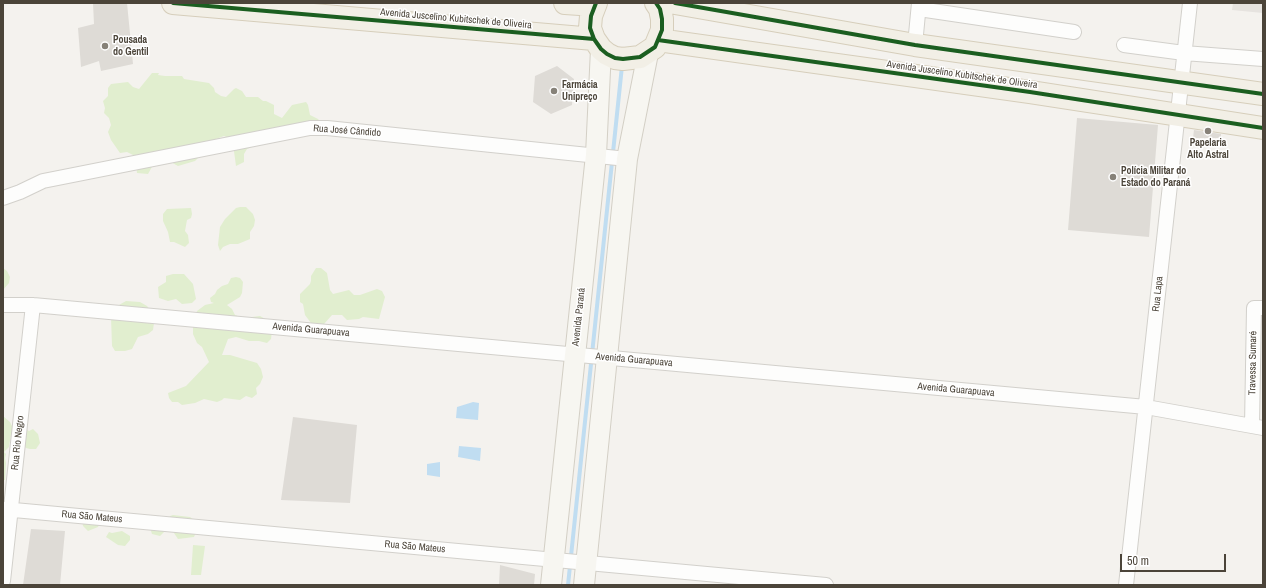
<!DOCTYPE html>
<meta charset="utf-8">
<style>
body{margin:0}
#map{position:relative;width:1266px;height:588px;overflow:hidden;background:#f4f2ee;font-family:"Archivo Narrow",sans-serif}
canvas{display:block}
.frame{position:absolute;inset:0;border:4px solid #4b4439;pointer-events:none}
.scale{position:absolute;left:1120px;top:554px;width:106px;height:18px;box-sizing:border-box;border:2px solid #4b4439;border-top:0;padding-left:5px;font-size:12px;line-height:14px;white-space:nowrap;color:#4b4439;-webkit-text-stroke:3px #fff;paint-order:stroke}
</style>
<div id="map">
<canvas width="1266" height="588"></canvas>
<div class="frame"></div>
<div class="scale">50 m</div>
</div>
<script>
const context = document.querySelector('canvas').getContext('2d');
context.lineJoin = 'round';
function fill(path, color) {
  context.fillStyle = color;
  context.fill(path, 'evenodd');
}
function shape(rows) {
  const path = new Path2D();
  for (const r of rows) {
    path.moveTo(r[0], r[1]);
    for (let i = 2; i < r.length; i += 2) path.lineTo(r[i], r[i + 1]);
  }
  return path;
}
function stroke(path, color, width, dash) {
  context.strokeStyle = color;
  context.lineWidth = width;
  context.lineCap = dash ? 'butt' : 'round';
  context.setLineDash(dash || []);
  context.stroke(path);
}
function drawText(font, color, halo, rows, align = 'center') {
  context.font = font + ' "Archivo Narrow",sans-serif';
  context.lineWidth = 3;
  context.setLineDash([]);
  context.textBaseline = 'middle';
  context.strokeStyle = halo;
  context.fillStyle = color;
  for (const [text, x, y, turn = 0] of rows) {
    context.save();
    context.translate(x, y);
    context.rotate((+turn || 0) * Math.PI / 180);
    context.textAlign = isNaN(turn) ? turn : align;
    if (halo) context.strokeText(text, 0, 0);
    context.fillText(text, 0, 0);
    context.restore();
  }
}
fill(shape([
 [152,73,159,73,158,75,165,76,182,76,184,79,209,83,214,88,215,92,221,96,226,97,234,89,236,88,242,91,246,97,258,97,263,101,266,101,274,105,274,114,282,118,292,105,306,102,308,105,310,115,318,119,323,125,262,143,247,149,244,154,244,162,236,166,233,144,229,138,224,136,208,142,201,155,195,161,178,166,169,161,153,165,148,174,137,173,135,156,127,152,120,153,111,140,108,132,111,125,109,118,104,113,105,108,103,101,108,96,108,88,111,84,128,82,133,87,139,89],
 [240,207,246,207,253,214,255,220,254,226,250,232,250,239,238,244,230,244,223,247,220,251,218,245,220,227,225,219,236,208],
 [191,208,192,214,191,218,187,220,185,231,188,235,189,243,185,247,174,242,170,242,168,232,163,221,163,214,167,209],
 [3,268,7,271,10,277,9,283,3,290],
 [316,268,321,268,327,273,330,290,333,294,349,290,354,295,360,295,377,289,382,291,385,297,379,319,363,317,359,319,347,320,342,315,332,315,324,324,317,325,311,323,305,315,303,304,300,302,300,294,310,284,311,281,311,276],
 [173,274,184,274,193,284,196,299,192,303,182,304,176,299,168,301,159,298,158,287,166,282,166,276],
 [236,277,240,278,243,282,242,293,240,297,227,305,232,309,235,315,244,318,260,316,267,320,272,331,271,339,267,343,259,341,249,341,236,337,228,339,222,355,230,355,257,363,261,369,263,377,260,384,256,388,257,394,252,398,246,396,240,400,224,398,222,400,217,402,204,399,195,403,182,405,178,402,172,402,169,398,168,393,186,386,209,362,202,347,197,343,193,334,193,323,197,311,205,305,214,303,211,302,210,298,215,294,217,290,222,286,228,284,231,278],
 [126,301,140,302,147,306,155,316,153,330,148,334,138,337,132,349,125,351,115,351,112,346,111,317,113,312,119,305],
 [3,416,10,422,14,430,23,427,29,431,33,429,38,434,40,443,36,449,30,449,26,448,22,444,13,431,11,434,9,447,4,452,6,454,5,458,6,463,5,480,3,480],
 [173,515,190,517,194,520,197,530,194,537,178,539,172,530,165,531,160,536,152,534,151,531,153,526,168,520,170,516],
 [82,520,100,523,98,527,88,531,83,526],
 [122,531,130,536,130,540,125,546,118,545,106,537,109,532,112,533],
 [193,545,205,546,201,575,191,575]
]), '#e1eecf');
fill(shape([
 [1233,3,1263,3,1263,13,1232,10]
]), '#e6e3df');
fill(shape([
 [473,402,479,403,478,420,456,418,457,407],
 [459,446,481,448,480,461,458,457],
 [440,462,440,477,427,475,427,464]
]), '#c0ddf1');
stroke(shape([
 [568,585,622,66]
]), '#c0ddf1', 4);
fill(shape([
 [93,3,127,3,133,64,101,71,99,61,81,67,78,28,94,24],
 [557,66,574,79,572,105,551,114,533,102,535,76],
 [1077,118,1158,125,1149,237,1068,230],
 [1194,130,1221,134,1221,138,1193,138],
 [293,417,357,425,350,503,281,500],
 [31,529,65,531,60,585,23,585],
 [500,565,535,574,534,585,499,585]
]), '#dedbd6');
const street = shape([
 [919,9,1074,32],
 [915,45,919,3],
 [1124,45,1184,53,1263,59],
 [3,198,20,192,43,181,310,128,327,128,627,159],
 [3,305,33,305,1146,407,1263,428],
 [1252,426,1254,308,1263,308],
 [3,509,826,585],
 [3,581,33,305],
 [1126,585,1190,3]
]);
const secondary = shape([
 [551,585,596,155,601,49],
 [584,585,627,159,648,53]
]);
const primary = shape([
 [173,3,594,39],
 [565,3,595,5],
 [596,3,591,16,590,28,594,39,601,49,607,54,615,58,623,59,640,57,655,47,662,30,662,19,660,9,656,3],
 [675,3,915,45,1263,94],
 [658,40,1030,92,1263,128]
]);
stroke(street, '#d2d0cb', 16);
stroke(secondary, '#d3cfc5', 22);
stroke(primary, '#d6cebb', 24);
stroke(street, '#fdfdfc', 14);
stroke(secondary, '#f7f6f1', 20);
stroke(primary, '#f2efe6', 22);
stroke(shape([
 [173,3,594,39],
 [596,3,591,16,590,28,594,39,601,49,607,54,615,58,623,59,640,57,655,47,662,30,662,19,660,9,656,3],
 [675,3,915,45,1263,94],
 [658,40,1030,92,1263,128]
]), '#1b5e20', 4);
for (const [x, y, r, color] of [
 [105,46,4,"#868178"],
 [554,91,4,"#868178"],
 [1208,131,4,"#868178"],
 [1113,177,4,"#868178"]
]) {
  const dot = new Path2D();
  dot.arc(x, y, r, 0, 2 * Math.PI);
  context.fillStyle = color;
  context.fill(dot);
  stroke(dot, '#fff', 1.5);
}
drawText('10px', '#4b4439', '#fff', [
 ["Avenida Juscelino Kubitschek de Oliveira",456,19,5],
 ["Avenida Juscelino Kubitschek de Oliveira",962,75,8],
 ["Rua José Cândido",347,131,4],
 ["Rua Lapa",1158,294,-84],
 ["Avenida Paraná",579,317,-84],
 ["Avenida Guarapuava",311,330,5],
 ["Avenida Guarapuava",634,360,5],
 ["Travessa Sumaré",1253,363,-89],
 ["Avenida Guarapuava",956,390,5],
 ["Rua Rio Negro",18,443,-84],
 ["Rua São Mateus",92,517,5],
 ["Rua São Mateus",415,547,5]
]);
drawText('bold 10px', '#4b4439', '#fff', [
 ["Pousada",113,40],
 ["do Gentil",113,52],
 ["Farmácia",562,85],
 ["Unipreço",562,97],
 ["Papelaria",1208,143,"center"],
 ["Alto Astral",1208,155,"center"],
 ["Polícia Militar do",1121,171],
 ["Estado do Paraná",1121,183]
], 'left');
</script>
